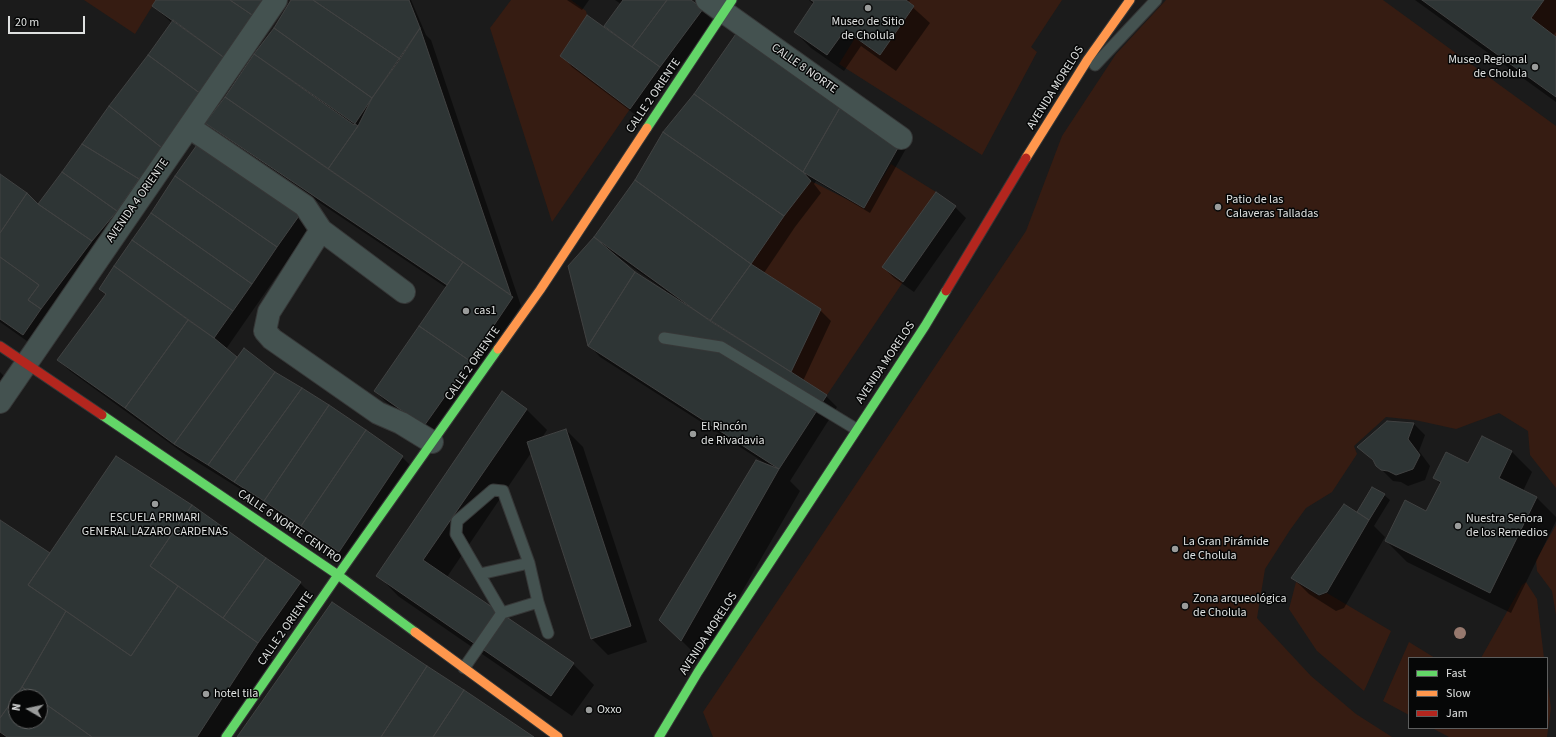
<!DOCTYPE html>
<meta charset="utf-8">
<style>
body{margin:0}
#map{position:relative;width:1556px;height:737px;overflow:hidden;background:#1b1b1b;font-family:"Source Sans 3",sans-serif}
canvas{display:block}
.legend{position:absolute;left:1408px;top:657px;width:140px;height:72px;box-sizing:border-box;background:#060707;border:1px solid #5d5e5e;margin:0;padding:5px 7px;list-style:none;font-size:12px;color:#dfe1e0}
.legend li{display:flex;align-items:center;gap:8px;height:20px}
.legend b{width:20px;border:1px solid #5d5e5e}
.north{position:absolute;left:8px;top:689px;width:40px;height:40px;box-sizing:border-box;background:#060707;border:1px solid #5d5e5e;border-radius:50%;rotate:279deg;font-size:11px;font-weight:700;line-height:16px;text-align:center;color:#dfe1e0}
.north::after{content:'';display:block;margin:auto;width:14px;height:18px;background:#9a9c9b;clip-path:polygon(50% 0,100% 100%,50% 72%,0 100%)}
.scale{position:absolute;left:8px;top:16px;width:77px;height:18px;box-sizing:border-box;border:2px solid #dfe1e0;border-top:0;padding-left:5px;font-size:12px;line-height:14px;white-space:nowrap;color:#dfe1e0;-webkit-text-stroke:3px #060707;paint-order:stroke}
</style>
<div id="map">
<canvas width="1556" height="737"></canvas>
<ul class="legend">
<li><b style="height:5px;background:#63d668"></b>Fast</li>
<li><b style="height:5px;background:#ff974d"></b>Slow</li>
<li><b style="height:5px;background:#b3261e"></b>Jam</li>
</ul>
<div class="north">N</div>
<div class="scale">20 m</div>
</div>
<script>
const context = document.querySelector('canvas').getContext('2d');
context.lineJoin = 'round';
function fill(path, color) {
  context.fillStyle = color;
  context.fill(path, 'evenodd');
}
function shape(rows) {
  const path = new Path2D();
  for (const r of rows) {
    path.moveTo(r[0], r[1]);
    for (let i = 2; i < r.length; i += 2) path.lineTo(r[i], r[i + 1]);
  }
  return path;
}
function stroke(path, color, width, dash) {
  context.strokeStyle = color;
  context.lineWidth = width;
  context.lineCap = dash ? 'butt' : 'round';
  context.setLineDash(dash || []);
  context.stroke(path);
}
function drawText(font, color, halo, rows, align = 'center') {
  context.font = font + ' "Source Sans 3",sans-serif';
  context.lineWidth = 3;
  context.setLineDash([]);
  context.textBaseline = 'middle';
  context.strokeStyle = halo;
  context.fillStyle = color;
  for (const [text, x, y, turn = 0] of rows) {
    context.save();
    context.translate(x, y);
    context.rotate((+turn || 0) * Math.PI / 180);
    context.textAlign = isNaN(turn) ? turn : align;
    if (halo) context.strokeText(text, 0, 0);
    context.fillText(text, 0, 0);
    context.restore();
  }
}
fill(shape([
 [84,0,156,0,135,34],
 [511,0,571,0,586,11,587,15,560,56,630,109,552,222,490,28],
 [906,0,1062,0,1031,47,1037,52,982,155,839,64,855,38,880,55,914,6],
 [1166,0,1383,0,1556,126,1556,488,1530,455,1528,431,1499,413,1456,429,1415,420,1386,417,1354,446,1357,454,1332,492,1306,508,1290,530,1265,569,1257,618,1311,676,1356,714,1392,737,713,737,703,712,1026,231,1062,136,1116,54],
 [1544,0,1556,0,1556,37,1531,18],
 [891,164,936,192,956,206,903,282,827,395,791,372,821,309,751,264,788,209,811,181,864,208],
 [1556,525,1556,615,1552,591,1537,571,1536,560],
 [1296,582,1319,596,1327,593,1391,631,1364,691,1317,651,1289,609],
 [1526,582,1537,599,1544,658,1481,658,1522,585],
 [1409,642,1435,658,1409,658,1409,715,1383,701],
 [1547,679,1551,708,1547,737,1449,737,1432,728,1547,728]
]), '#361c12');
fill(shape([
 [157,0,285,0,34,346,0,322,0,175,38,205,172,23,153,6],
 [292,0,411,0,426,35,431,40,521,306,435,437,386,402,375,391,447,288,217,134,206,123,275,29],
 [567,0,589,0,582,10],
 [615,0,689,0,714,21,641,119,572,67,561,55,612,34,613,33,605,25,621,4],
 [809,0,910,0,908,3,930,23,896,71,861,46,844,71,811,48,795,32,814,5],
 [1415,0,1556,0,1556,32,1553,36,1556,38,1556,102],
 [199,143,312,225,226,349,238,358,274,373,402,457,413,468,350,563,277,512,186,455,70,371,58,360,107,295,100,288],
 [908,145,870,213,816,181,814,184,821,193,795,227,764,273,820,310,831,321,803,381,826,396,837,407,790,481,800,491,702,661,661,620,768,465,600,357,589,345,595,238,635,180],
 [619,258,666,291,665,293,634,273,618,259],
 [936,193,955,207,966,218,914,292,894,278,883,267],
 [0,372,7,379,0,390],
 [526,409,547,430,541,439,566,430,583,447,647,642,608,655,592,639,531,453,447,577,573,664,594,685,572,716,398,596,378,575],
 [1388,422,1414,424,1425,435,1419,451,1430,466,1425,480,1408,486,1401,482,1393,481,1359,447],
 [1511,451,1532,472,1523,491,1536,497,1556,517,1556,521,1511,613,1407,562,1386,541,1427,512,1441,484,1434,478,1469,464],
 [117,457,300,583,311,594,268,655,278,665,231,737,0,737,0,521,51,555],
 [16,697,40,697,40,721,16,721],
 [1384,495,1390,500,1374,526,1385,537,1344,608,1336,611,1309,594,1293,578,1361,516,1358,512]
]), '#0007');
const building = shape([
 [156,0,230,0,255,17,226,59,152,6,156,0],
 [230,0,267,0,255,17,230,0],
 [291,0,313,0,400,59,372,98,274,28,291,0],
 [313,0,409,0,420,28,400,59,313,0],
 [623,0,667,0,632,47,604,26,623,0],
 [667,0,691,0,703,9,660,67,632,47,667,0],
 [811,0,906,0,914,6,880,55,845,30,827,55,794,32,814,2,811,0],
 [1422,0,1544,0,1531,18,1556,37,1556,97,1422,0],
 [587,15,660,67,630,109,560,56,587,15],
 [173,20,226,59,201,94,148,55,173,20],
 [274,28,372,98,354,125,254,54,274,28],
 [420,28,511,295,328,169,358,126,372,98,420,28],
 [738,31,842,104,803,172,694,94,738,31],
 [254,54,358,126,328,169,225,97,254,54],
 [148,55,201,94,162,148,109,106,148,55],
 [694,94,803,172,811,181,784,216,663,132,694,94],
 [225,97,463,262,447,285,205,123,225,97],
 [842,104,903,139,864,208,803,172,842,104],
 [109,106,162,148,139,179,82,144,109,106],
 [663,132,784,216,751,264,635,180,663,132],
 [199,142,301,213,277,247,175,176,199,142],
 [82,144,139,179,117,211,62,172,82,144],
 [62,172,117,211,92,241,38,204,62,172],
 [0,174,27,193,0,233,0,174],
 [175,176,277,247,252,284,151,213,175,176],
 [635,180,751,264,710,321,594,237,635,180],
 [936,192,956,206,903,282,882,267,936,192],
 [27,193,38,204,92,241,41,309,28,300,39,285,0,257,0,233,27,193],
 [151,213,252,284,233,311,132,240,151,213],
 [594,237,635,272,588,346,568,266,594,237],
 [132,240,233,311,214,338,114,266,132,240],
 [0,257,39,285,28,300,41,309,23,335,0,319,0,257],
 [463,262,513,297,470,361,419,326,463,262],
 [751,264,821,309,791,372,710,321,751,264],
 [114,266,188,320,125,408,57,360,106,294,99,289,114,266],
 [635,272,827,395,779,469,588,346,635,272],
 [188,320,214,338,237,357,174,444,125,408,188,320],
 [419,326,470,361,424,426,374,391,419,326],
 [244,348,275,372,208,465,174,444,244,348],
 [275,372,302,388,234,482,208,465,275,372],
 [302,388,329,405,264,501,234,482,302,388],
 [502,391,527,409,423,560,574,663,551,696,376,576,502,391],
 [329,405,366,430,301,526,264,501,329,405],
 [1387,421,1414,423,1408,439,1420,455,1413,469,1396,475,1388,471,1381,470,1376,466,1373,460,1357,447,1387,421],
 [566,429,631,626,591,639,527,442,566,429],
 [366,430,403,456,339,552,301,526,366,430],
 [1482,436,1512,451,1499,478,1537,497,1490,593,1385,541,1405,500,1426,511,1441,482,1433,478,1446,452,1468,463,1482,436],
 [116,456,192,505,150,566,178,586,131,656,28,585,116,456],
 [756,460,779,469,681,641,659,620,756,460],
 [1372,487,1385,494,1369,520,1357,512,1372,487],
 [1344,504,1369,520,1327,592,1319,595,1291,578,1344,504],
 [192,505,266,558,223,618,150,566,192,505],
 [0,520,50,553,28,585,66,611,22,687,0,718,0,520],
 [266,558,301,582,258,643,223,618,266,558],
 [178,586,258,643,197,737,92,737,40,700,40,697,36,697,22,687,66,611,131,656,178,586],
 [332,602,427,666,381,737,237,737,332,602],
 [427,666,464,690,433,737,381,737,427,666],
 [22,687,36,697,16,697,16,721,40,721,40,700,92,737,7,737,0,732,0,718,22,687],
 [464,690,534,737,433,737,464,690]
]);
fill(building, '#2e3535');
stroke(building, '#414242', 1);
const lane = shape([
 [1095,65,1156,0],
 [664,338,721,347,856,429],
 [480,574,529,563],
 [502,613,456,534,457,521,493,490,503,491,529,563,538,602,548,633],
 [464,668,502,613,538,602]
]);
const street = shape([
 [707,0,901,138],
 [189,127,305,206,321,230,404,292],
 [321,230,269,312,265,331,272,339,378,413,401,423,432,442],
 [0,402,276,0]
]);
const fast = shape([
 [647,128,732,0],
 [102,415,338,575,415,632],
 [226,737,338,575,498,349],
 [659,737,698,672,925,326,946,291]
]);
const slow = shape([
 [1026,158,1088,59,1130,0],
 [498,349,540,290,647,128],
 [415,632,558,737]
]);
const jam = shape([
 [946,291,1026,158],
 [0,346,102,415]
]);
stroke(lane, '#363737', 13);
stroke(street, '#363737', 24);
stroke(fast, '#363737', 11);
stroke(slow, '#363737', 11);
stroke(jam, '#363737', 11);
stroke(lane, '#445250', 11);
stroke(street, '#445250', 22);
stroke(fast, '#63d668', 9);
stroke(slow, '#ff974d', 9);
stroke(jam, '#b3261e', 9);
context.fillStyle = '#97796e';
for (const [x, y] of [
 [1460,633]
]) {
  context.beginPath();
  context.arc(x, y, 6, 0, 2 * Math.PI);
  context.fill();
}
for (const [x, y, r, color] of [
 [868,8,4,"#9a9c9b"],
 [1535,67,4,"#9a9c9b"],
 [1218,207,4,"#9a9c9b"],
 [466,311,4,"#9a9c9b"],
 [693,434,4,"#9a9c9b"],
 [155,504,4,"#9a9c9b"],
 [1458,526,4,"#9a9c9b"],
 [1175,549,4,"#9a9c9b"],
 [1185,606,4,"#9a9c9b"],
 [206,694,4,"#9a9c9b"],
 [589,710,4,"#9a9c9b"]
]) {
  const dot = new Path2D();
  dot.arc(x, y, r, 0, 2 * Math.PI);
  context.fillStyle = color;
  context.fill(dot);
  stroke(dot, '#060707', 1.5);
}
drawText('12px', '#dfe1e0', '#060707', [
 ["Museo de Sitio",868,22,"center"],
 ["de Cholula",868,36,"center"],
 ["Museo Regional",1527,60,"right"],
 ["de Cholula",1527,74,"right"],
 ["Patio de las",1226,200],
 ["Calaveras Talladas",1226,214],
 ["cas1",474,311],
 ["El Rincón",701,427],
 ["de Rivadavia",701,441],
 ["ESCUELA PRIMARI",155,518,"center"],
 ["GENERAL LAZARO CARDENAS",155,532,"center"],
 ["Nuestra Señora",1466,519],
 ["de los Remedios",1466,533],
 ["La Gran Pirámide",1183,542],
 ["de Cholula",1183,556],
 ["Zona arqueológica",1193,599],
 ["de Cholula",1193,613],
 ["hotel tila",214,694],
 ["Oxxo",597,710]
], 'left');
drawText('12px', '#dfe1e0', '#060707', [
 ["CALLE 8 NORTE",804,69,35],
 ["AVENIDA MORELOS",1056,88,-58],
 ["CALLE 2 ORIENTE",654,96,-56],
 ["AVENIDA 4 ORIENTE",138,201,-55],
 ["AVENIDA MORELOS",886,363,-56],
 ["CALLE 2 ORIENTE",473,364,-55],
 ["CALLE 6 NORTE CENTRO",289,527,34],
 ["CALLE 2 ORIENTE",286,629,-55],
 ["AVENIDA MORELOS",709,634,-57]
]);
</script>
